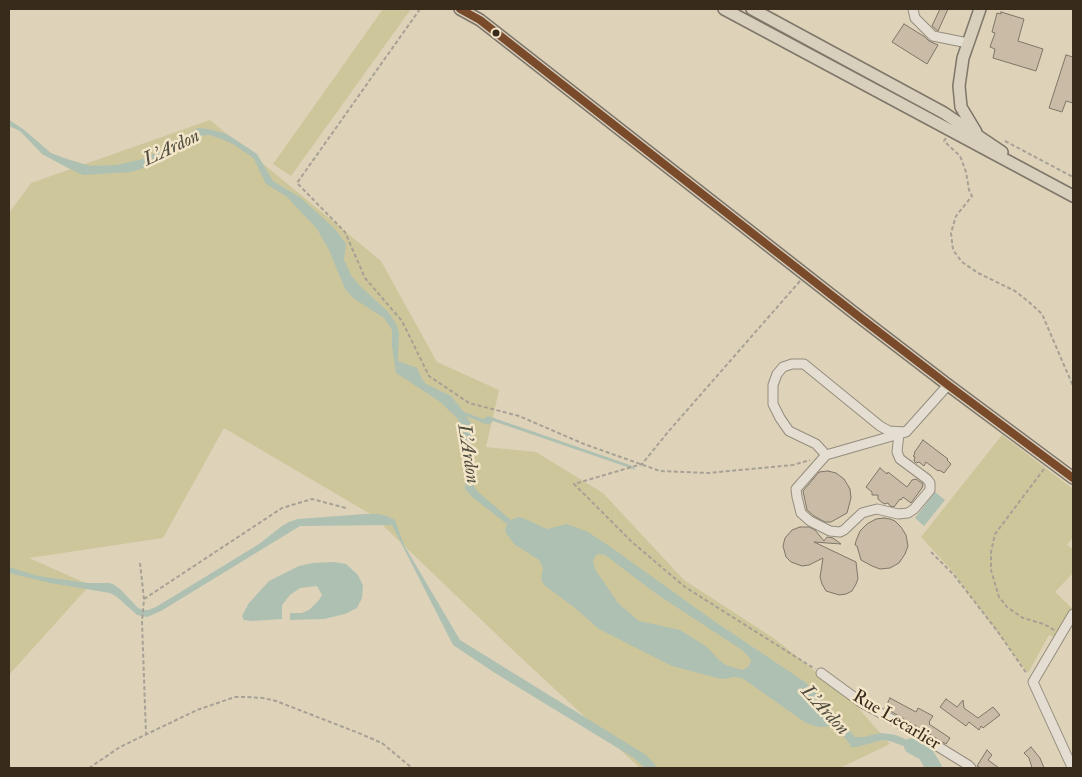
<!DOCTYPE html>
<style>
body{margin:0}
#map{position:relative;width:1082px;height:777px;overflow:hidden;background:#ded2b9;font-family:"IM FELL Double Pica",serif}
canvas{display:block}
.frame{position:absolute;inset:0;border:10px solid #392b1c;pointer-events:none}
</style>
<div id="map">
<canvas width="1082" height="777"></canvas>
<div class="frame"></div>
</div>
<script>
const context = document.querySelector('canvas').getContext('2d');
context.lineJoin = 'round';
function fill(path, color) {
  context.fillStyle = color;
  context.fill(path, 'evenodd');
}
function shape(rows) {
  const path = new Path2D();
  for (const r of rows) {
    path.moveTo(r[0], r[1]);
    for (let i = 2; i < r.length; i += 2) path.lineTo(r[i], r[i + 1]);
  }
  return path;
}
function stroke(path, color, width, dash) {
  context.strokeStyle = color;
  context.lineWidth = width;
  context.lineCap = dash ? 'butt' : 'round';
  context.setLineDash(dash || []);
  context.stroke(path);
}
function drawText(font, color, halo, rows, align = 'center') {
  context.font = font + ' "IM FELL Double Pica",serif';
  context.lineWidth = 5;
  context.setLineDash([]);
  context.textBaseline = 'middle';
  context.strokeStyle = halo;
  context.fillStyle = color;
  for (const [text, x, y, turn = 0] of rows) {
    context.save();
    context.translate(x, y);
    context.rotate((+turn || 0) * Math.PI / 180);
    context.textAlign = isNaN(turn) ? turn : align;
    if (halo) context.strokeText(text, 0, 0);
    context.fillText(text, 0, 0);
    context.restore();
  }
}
fill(shape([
 [383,9,411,9,291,176,273,164],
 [210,120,381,261,437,362,499,390,486,447,536,452,603,493,684,580,775,639,853,702,890,744,840,768,640,768,518,655,372,515,224,428,163,538,29,558,90,585,9,675,9,213,31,183],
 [1002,435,1073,489,1073,537,1067,545,1073,549,1073,573,1055,592,1073,609,1055,638,1049,635,1028,673,953,572,921,537]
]), '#cec69b');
fill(shape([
 [9,120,23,129,51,153,64,158,90,166,116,165,139,160,148,157,198,128,208,129,224,133,230,136,257,154,273,181,301,198,334,228,339,234,346,244,344,260,351,275,358,284,388,312,395,322,399,332,398,361,417,368,422,379,426,384,451,396,464,412,483,419,488,416,627,464,632,466,636,470,493,421,488,425,466,416,473,426,470,468,471,478,474,487,478,492,511,520,518,517,523,518,547,529,567,524,588,532,612,548,714,621,805,682,813,690,855,737,863,737,881,733,896,735,927,749,932,758,927,761,919,752,890,741,882,740,857,747,850,747,850,744,840,732,837,726,818,727,806,723,742,678,734,677,724,679,717,678,672,666,599,629,575,608,544,585,541,579,543,568,539,560,514,544,506,533,505,530,507,524,472,497,465,489,465,438,458,419,439,401,396,373,392,346,392,330,384,318,353,298,345,289,329,250,317,229,286,196,266,184,254,159,249,155,233,144,219,138,209,135,197,136,183,144,150,166,131,172,83,175,66,167,42,154,20,131,9,126],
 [598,554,605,555,658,595,742,650,748,656,751,661,748,667,742,670,726,665,719,660,707,647,680,630,639,621,618,603,595,569,593,562,594,558],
 [935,492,945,500,924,526,915,518],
 [365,514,379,514,387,516,395,520,404,545,460,640,646,755,658,768,645,768,634,758,495,673,453,645,392,525,300,526,161,611,147,617,137,615,117,597,110,593,50,583,9,573,9,567,38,576,88,583,109,583,113,584,121,590,138,608,143,610,148,610,156,607,259,544,282,526,289,522,298,519],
 [334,562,346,564,358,575,363,585,362,598,357,608,345,614,324,619,290,620,290,613,302,613,309,610,319,600,322,595,317,586,300,588,290,595,282,605,282,619,252,621,244,620,242,616,249,603,269,581,299,566,313,563]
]), '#aec0b2');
stroke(shape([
 [912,746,925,753,934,768]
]), '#aec0b2', 16);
const building = shape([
 [940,9,948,9,938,31,932,26,940,9],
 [1001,12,1024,19,1018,41,1043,49,1036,71,993,58,995,49,990,47,995,33,992,32,997,13,1001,14,1001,12],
 [904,24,925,37,929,41,938,45,927,64,892,42,904,24],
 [1066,55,1073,57,1073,103,1066,101,1062,112,1049,108,1066,55],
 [923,440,948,459,947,460,951,464,944,473,939,470,938,471,926,462,924,466,919,462,916,463,914,461,915,457,913,456,915,454,914,453,923,440],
 [880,468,887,474,888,472,907,487,912,480,916,479,923,484,922,488,911,503,903,497,901,500,900,499,894,507,890,506,888,503,884,504,878,499,878,495,872,495,872,492,866,487,880,468],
 [828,471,836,473,844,479,850,489,851,498,847,513,831,522,825,522,814,516,807,510,803,491,819,472,828,471],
 [884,518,890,519,895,521,901,527,906,535,908,546,905,554,899,563,890,568,880,569,872,566,861,560,857,546,855,545,856,541,860,531,867,524,876,519,884,518],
 [800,527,809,527,815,530,824,541,827,537,833,538,841,544,814,542,856,562,858,579,856,584,852,591,846,594,839,595,826,591,822,584,820,577,823,558,809,565,802,566,791,562,786,557,783,546,785,538,792,530,800,527],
 [890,698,916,712,918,708,933,716,929,722,930,723,929,724,950,738,946,744,911,723,885,708,890,698],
 [946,699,957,707,963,700,964,708,978,718,993,707,1000,715,983,728,981,726,979,730,969,722,966,726,940,707,946,699],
 [1031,747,1040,758,1044,768,1032,768,1029,758,1024,753,1031,747],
 [987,750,992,755,988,760,999,768,981,768,977,766,987,750]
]);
fill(building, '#cabba7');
stroke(building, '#7e7668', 1);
const minor = shape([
 [913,9,915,18,933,36,968,43],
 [826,455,796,489,797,497,801,513,810,521,830,531,840,532,844,530,862,513,869,511,877,509,898,514,908,513,914,509,930,490,930,483,927,479,900,459,897,452,899,434],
 [826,455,816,444,789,431,780,418,773,404,773,385,777,374,783,367,792,364,804,364,880,426,889,431,906,432],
 [826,455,906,432,948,385],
 [821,673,862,703,908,728,968,765,971,768],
 [1072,767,1033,682,1073,614]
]);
const major = shape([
 [460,9,480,20,862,319,948,385,1073,478],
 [724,9,1073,196],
 [752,9,944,113,1002,152],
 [976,132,961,107,959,86,963,58,980,9]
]);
stroke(minor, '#958d7d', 11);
stroke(major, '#7e7668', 14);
stroke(shape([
 [420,9,297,183,345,232,365,278,402,321,429,376,469,403,519,416,584,444,660,471,708,473,793,465,810,460],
 [946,138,944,141,960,156,966,172,969,190,972,196,956,216,951,233,953,250,962,262,978,273,1015,291,1029,302,1042,314,1073,386],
 [1005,141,1073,177],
 [800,281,668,432,642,464,574,484,632,542,685,587,815,669],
 [1044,469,995,534,991,552,991,570,999,597,1007,607,1023,618,1044,624,1054,630,1054,631],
 [931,552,954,575,998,632,1027,674],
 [140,563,144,599,142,622,146,734],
 [144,599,282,508,312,499,346,508],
 [89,768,120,747,197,710,235,697,247,697,263,698,276,701,356,732,382,743,412,768]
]), '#a7a195', 2, [4, 2.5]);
stroke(minor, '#e4ded2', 9);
stroke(major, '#d8cfbd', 11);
stroke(shape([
 [460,9,480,20,862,319,948,385,1073,478]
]), '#7a4b2a', 8);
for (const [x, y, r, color] of [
 [496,33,4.5,"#392b1c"]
]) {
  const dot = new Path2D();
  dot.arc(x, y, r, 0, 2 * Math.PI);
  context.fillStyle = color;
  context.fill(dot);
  stroke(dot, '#f3e5c8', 2);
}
drawText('18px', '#392b1c', '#f3e5c8', [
 ["Rue Lecarlier",896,721,31]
]);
drawText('italic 19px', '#514e41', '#f3e5c8', [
 ["L'Ardon",172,149,-26],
 ["L'Ardon",467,454,81],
 ["L'Ardon",824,711,47]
]);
</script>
